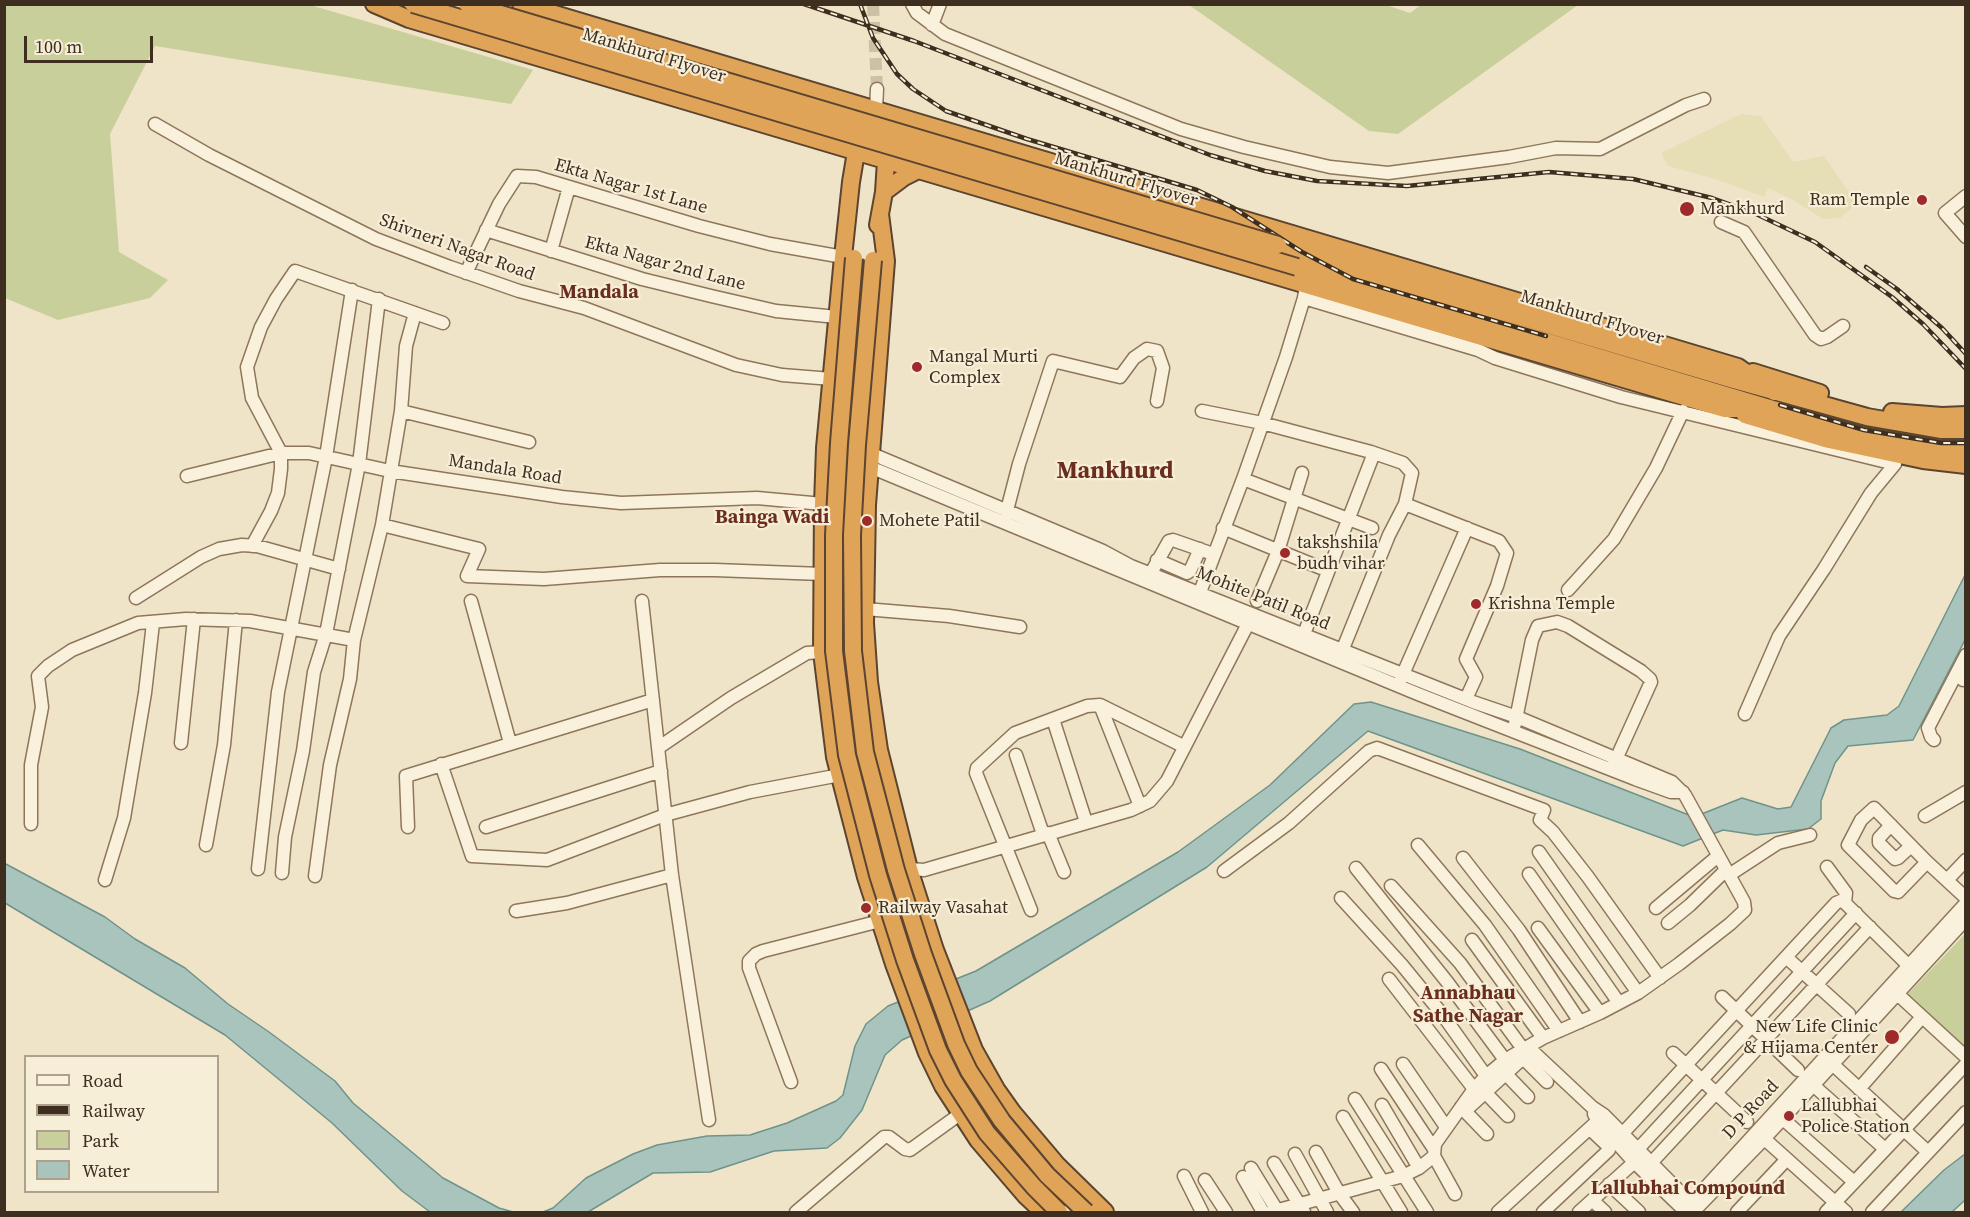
<!DOCTYPE html>
<style>
body{margin:0}
#map{position:relative;width:1970px;height:1217px;overflow:hidden;background:#f0e4c8;font-family:"Source Serif 4",serif}
canvas{display:block}
.frame{position:absolute;inset:0;border:6px solid #3d2e20;pointer-events:none}
.legend{position:absolute;left:24px;top:1055px;width:195px;height:138px;box-sizing:border-box;background:#f7eed8;border:2px solid #ada18e;margin:0;padding:8px 10px;list-style:none;font-size:18px;color:#3d2e20}
.legend li{display:flex;align-items:center;gap:12px;height:30px}
.legend b{width:30px;border:2px solid #ada18e}
.scale{position:absolute;left:24px;top:36px;width:129px;height:27px;box-sizing:border-box;border:3px solid #3d2e20;border-top:0;padding-left:8px;font-size:18px;line-height:21px;white-space:nowrap;color:#3d2e20;-webkit-text-stroke:4px #f7eed8;paint-order:stroke}
</style>
<div id="map">
<canvas width="1970" height="1217"></canvas>
<div class="frame"></div>
<ul class="legend">
<li><b style="height:8px;background:#faf1dc"></b>Road</li>
<li><b style="height:8px;background:#3d2e20"></b>Railway</li>
<li><b style="height:16px;background:#c9cf9b"></b>Park</li>
<li><b style="height:16px;background:#a9c4bc"></b>Water</li>
</ul>
<div class="scale">100 m</div>
</div>
<script>
const context = document.querySelector('canvas').getContext('2d');
context.lineJoin = 'round';
function fill(path, color) {
  context.fillStyle = color;
  context.fill(path, 'evenodd');
}
function shape(rows) {
  const path = new Path2D();
  for (const r of rows) {
    path.moveTo(r[0], r[1]);
    for (let i = 2; i < r.length; i += 2) path.lineTo(r[i], r[i + 1]);
  }
  return path;
}
function stroke(path, color, width, dash) {
  context.strokeStyle = color;
  context.lineWidth = width;
  context.lineCap = dash ? 'butt' : 'round';
  context.setLineDash(dash || []);
  context.stroke(path);
}
function drawText(font, color, halo, rows, align = 'center') {
  context.font = font + ' "Source Serif 4",serif';
  context.lineWidth = 4.5;
  context.setLineDash([]);
  context.textBaseline = 'middle';
  context.strokeStyle = halo;
  context.fillStyle = color;
  for (const [text, x, y, turn = 0] of rows) {
    context.save();
    context.translate(x, y);
    context.rotate((+turn || 0) * Math.PI / 180);
    context.textAlign = isNaN(turn) ? turn : align;
    if (halo) context.strokeText(text, 0, 0);
    context.fillText(text, 0, 0);
    context.restore();
  }
}
fill(shape([
 [1741,114,1761,116,1793,162,1824,156,1857,204,1840,218,1823,219,1795,201,1768,188,1764,197,1715,179,1668,166,1661,153]
]), '#e6deb5');
fill(shape([
 [1383,4,1410,13,1422,4,1578,5,1398,134,1369,131,1189,5],
 [4,5,310,5,533,70,511,104,155,46,110,134,119,252,168,280,150,298,58,320,5,298],
 [1965,934,1965,1052,1905,997]
]), '#c9cf9b');
const water = shape([
 [1965,575,1965,640,1913,740,1848,746,1835,763,1821,801,1821,819,1808,829,1756,835,1723,830,1683,846,1368,731,1207,867,990,1001,902,1040,885,1055,862,1110,840,1138,827,1148,774,1151,710,1172,653,1173,588,1212,543,1212,553,1208,586,1178,633,1154,657,1145,707,1136,750,1135,787,1123,836,1101,843,1095,855,1046,866,1024,888,1006,976,971,1178,852,1270,785,1354,704,1371,702,1520,749,1694,817,1742,798,1778,809,1791,807,1831,728,1844,720,1887,715,1899,706,1965,575],
 [4,863,105,917,135,939,185,968,228,1004,269,1032,335,1081,353,1103,443,1178,499,1208,513,1212,430,1212,402,1191,332,1123,225,1035,5,903,4,863],
 [1965,1154,1965,1200,1952,1212,1901,1212,1944,1170,1965,1154]
]);
fill(water, '#a9c4bc');
stroke(water, '#6f938a', 1.5);
stroke(shape([
 [873,4,877,89]
]), '#ccc0a6', 12, [12, 6]);
const minor = shape([
 [912,4,917,13,945,34,1181,129,1244,147,1330,167,1388,173,1509,157,1556,148,1600,149,1686,105,1704,99],
 [932,25,940,4],
 [876,110,877,89],
 [155,124,209,155,376,239,450,267,519,291,584,308,736,365,782,375,832,379],
 [1966,196,1945,213,1966,237],
 [1721,222,1744,232,1815,335,1821,339,1827,337,1843,326],
 [486,230,642,279,711,296,776,311,837,317],
 [551,251,569,187],
 [466,273,499,204,517,176,536,177,699,226,770,244,843,257],
 [1306,285,1304,298,1478,350,1495,358,1621,397,1895,464,1871,493,1824,569,1779,636,1745,714],
 [401,411,529,442],
 [1202,411,1262,423,1371,452,1403,463,1412,473,1405,504,1389,535,1340,656],
 [865,453,872,454,1103,551,1131,566,1473,702,1517,717,1672,782,1685,795,1744,902,1745,910,1730,924,1679,964,1638,993,1600,1013,1543,1038,1505,1060,1486,1076,1474,1089,1435,1144,1434,1156,1419,1168,1403,1176,1271,1212],
 [830,460,870,467,1418,694,1635,779,1671,792,1683,792],
 [187,476,281,453,309,453,390,471,562,497,621,503,757,498,823,504],
 [1243,479,1372,528],
 [1405,504,1499,541,1507,553,1497,586,1466,659,1476,677,1466,699],
 [1005,518,1019,464,1053,361,1120,377,1134,358,1147,349,1157,351,1163,368,1157,401],
 [382,525,479,549,467,576,544,579,660,570,715,570,822,574],
 [1223,528,1321,568],
 [252,546,271,511,278,493,281,469,281,453,252,398,247,367,261,327,276,299,295,271,443,323],
 [1157,560,1187,573,1190,571,1200,549],
 [1151,573,1169,541,1173,540,1213,554],
 [1568,590,1614,539,1656,468,1683,411],
 [136,598,201,557,219,549,242,545,257,546,339,569],
 [1197,600,1243,479,1286,357,1304,298],
 [471,601,510,743],
 [642,601,672,875,709,1120],
 [1257,601,1278,551,1302,473],
 [865,609,949,616,1020,627],
 [1304,634,1374,453],
 [1963,680,1966,677],
 [1400,681,1467,528],
 [1100,705,1140,806],
 [1053,719,1086,822],
 [1515,724,1532,640,1538,626,1557,622,1568,626,1641,671,1650,679,1651,682,1613,766],
 [1934,740,1931,737,1928,728,1966,655],
 [181,743,194,619],
 [658,748,731,698,807,653,822,652],
 [1016,755,1043,834],
 [441,764,472,856,547,860,665,815,750,792,840,775],
 [1925,816,1966,792],
 [31,824,31,765,42,707,38,676,48,666,72,650,138,623,186,619,250,621,354,640],
 [1891,825,1879,838,1879,843,1895,859,1898,858,1911,846],
 [408,827,406,776,653,700],
 [486,827,661,771],
 [1048,833,1064,872],
 [206,845,224,745,236,620],
 [1418,845,1485,925,1559,1031],
 [1539,852,1638,993],
 [1463,858,1519,930,1580,1022],
 [1927,862,1898,892,1894,891,1848,845,1861,820,1874,808,1927,862,1966,898],
 [1827,867,1846,893,1845,903,1913,970],
 [1356,868,1448,983,1505,1060],
 [258,869,278,692,326,457,352,290],
 [902,870,909,869,924,870,1131,810,1150,801,1167,781,1251,618],
 [1224,871,1289,823,1369,751,1377,748,1544,810,1540,820,1553,832,1588,877,1660,978],
 [282,873,285,837,303,751,314,672,326,634,359,464,379,299],
 [1529,874,1619,1003],
 [1729,875,1778,843,1810,835],
 [315,876,330,765,350,679,354,640,382,525,401,411,406,346,415,313],
 [105,880,124,818,145,693,153,623],
 [1947,880,1966,860],
 [1391,886,1460,963,1523,1049],
 [1341,898,1402,965,1442,1014,1486,1076],
 [1656,908,1718,856],
 [1031,910,976,773,977,768,1015,733,1087,706,1100,705,1183,746],
 [516,911,567,903,672,875],
 [1668,923,1690,905,1726,870],
 [1538,928,1600,1013],
 [1472,940,1543,1038],
 [1786,957,1849,1014],
 [1389,979,1474,1089],
 [1892,989,1966,1057],
 [1722,997,1798,1070],
 [1528,1047,1592,1107,1604,1115,1695,1207],
 [1673,1053,1747,1122],
 [1828,1060,1928,1152],
 [1403,1064,1446,1127],
 [1381,1069,1434,1149],
 [1501,1069,1528,1097],
 [791,1082,749,968,749,961,756,954,763,951,880,921],
 [1813,1085,1885,1149],
 [1481,1088,1508,1116],
 [1859,1089,1922,1017],
 [1355,1099,1427,1212],
 [1382,1105,1419,1168],
 [1461,1107,1487,1134],
 [1465,1111,1523,1058,1547,1082],
 [1594,1114,1598,1122,1633,1161,1686,1212],
 [1343,1117,1401,1212],
 [1783,1119,1854,1182],
 [1623,1133,1836,903,1845,899],
 [1759,1134,1846,1212],
 [1639,1148,1856,913],
 [1316,1152,1339,1193,1353,1212],
 [1295,1154,1327,1212],
 [1434,1156,1455,1194],
 [1652,1162,1870,927],
 [1274,1163,1304,1212],
 [1251,1168,1278,1212],
 [1184,1176,1202,1212],
 [1243,1177,1263,1212],
 [1205,1180,1226,1212],
 [1609,1184,1639,1212],
 [1592,1200,1605,1212],
 [1684,1211,1966,903],
 [796,1212,884,1137,889,1137,905,1149,910,1150,960,1114],
 [1498,1212,1604,1115],
 [1543,1212,1609,1150,1609,1147,1590,1129],
 [1579,1212,1640,1157],
 [1693,1212,1764,1139,1966,919],
 [1737,1212,1787,1159],
 [1826,1212,1966,1064],
 [1872,1212,1966,1112]
]);
const highway = shape([
 [374,4,409,19,1725,409,1771,409],
 [521,4,1738,367,1774,392],
 [860,143,856,152,851,182,843,257,825,448,823,504,822,652,835,757,866,877,894,964,927,1053,943,1086,978,1140,1026,1196,1043,1212],
 [884,192,904,177,918,170],
 [880,214,886,261,867,505,865,623,869,682,879,750,909,869,935,950,974,1050,996,1089,1013,1113,1057,1165,1105,1212],
 [878,225,884,192,886,161,884,152],
 [1278,245,1734,380,1867,417,1942,430,1966,430],
 [1297,267,1863,436,1941,450,1966,450],
 [1753,372,1820,393],
 [1892,412,1942,416,1966,415],
 [1745,415,1829,440,1923,460,1966,465]
]);
stroke(minor, '#8d765c', 15);
stroke(highway, '#5b4430', 20);
stroke(minor, '#faf1dc', 12);
stroke(highway, '#e0a458', 16);
const rail = shape([
 [804,4,914,41,1210,155,1265,171,1317,181,1407,186,1549,172,1633,179,1712,198,1754,213,1815,242,1892,297,1923,324,1966,369],
 [860,4,873,38,897,74,913,89,946,111,1027,139,1197,190,1232,207,1302,252,1353,279,1546,336],
 [1866,267,1897,289,1942,328,1966,354],
 [1780,405,1864,430,1941,443,1966,443]
]);
stroke(rail, '#3d2e20', 4.5);
stroke(rail, '#f7eed8', 2, [7]);
const highwayBridge = shape([
 [413,4,1297,267],
 [467,4,1278,245],
 [854,258,839,443,834,535,834,651,847,755,878,875,905,960,938,1050,953,1080,987,1133,1034,1187,1059,1212],
 [873,260,857,445,852,535,853,651,865,752,896,870,923,954,956,1044,969,1071,1002,1121,1047,1175,1086,1212]
]);
stroke(highwayBridge, '#5b4430', 20, []);
stroke(highwayBridge, '#e0a458', 16);
for (const [x, y, r, color] of [
 [1922,200,6,"#9e2a2b"],
 [1687,209,8,"#9e2a2b"],
 [917,367,6,"#9e2a2b"],
 [867,521,6,"#9e2a2b"],
 [1285,553,6,"#9e2a2b"],
 [1476,604,6,"#9e2a2b"],
 [866,908,6,"#9e2a2b"],
 [1892,1037,8,"#9e2a2b"],
 [1789,1116,6,"#9e2a2b"]
]) {
  const dot = new Path2D();
  dot.arc(x, y, r, 0, 2 * Math.PI);
  context.fillStyle = color;
  context.fill(dot);
  stroke(dot, '#f7eed8', 2);
}
drawText('18px', '#3d2e20', '#f7eed8', [
 ["Mankhurd Flyover",654,56,17],
 ["Mankhurd Flyover",1126,180,17],
 ["Ekta Nagar 1st Lane",631,187,16],
 ["Shivneri Nagar Road",457,248,20],
 ["Ekta Nagar 2nd Lane",665,264,15],
 ["Mankhurd Flyover",1592,318,17],
 ["Mandala Road",505,470,9],
 ["Mohite Patil Road",1263,599,22],
 ["D P Road",1751,1110,-47]
]);
drawText('18px', '#3d2e20', '#f7eed8', [
 ["Ram Temple",1910,200,"right"],
 ["Mankhurd",1700,209],
 ["Mangal Murti",929,357],
 ["Complex",929,378],
 ["Mohete Patil",879,521],
 ["takshshila",1297,543],
 ["budh vihar",1297,564],
 ["Krishna Temple",1488,604],
 ["Railway Vasahat",878,908],
 ["New Life Clinic",1878,1027,"right"],
 ["& Hijama Center",1878,1048,"right"],
 ["Lallubhai",1801,1106],
 ["Police Station",1801,1127]
], 'left');
drawText('bold 20px', '#6b2e1e', '#f7eed8', [
 ["Mandala",599,293],
 ["Bainga Wadi",772,518],
 ["Annabhau",1468,994],
 ["Sathe Nagar",1468,1017],
 ["Lallubhai Compound",1688,1189]
]);
drawText('bold 24px', '#6b2e1e', '#f7eed8', [
 ["Mankhurd",1115,472]
]);
</script>
